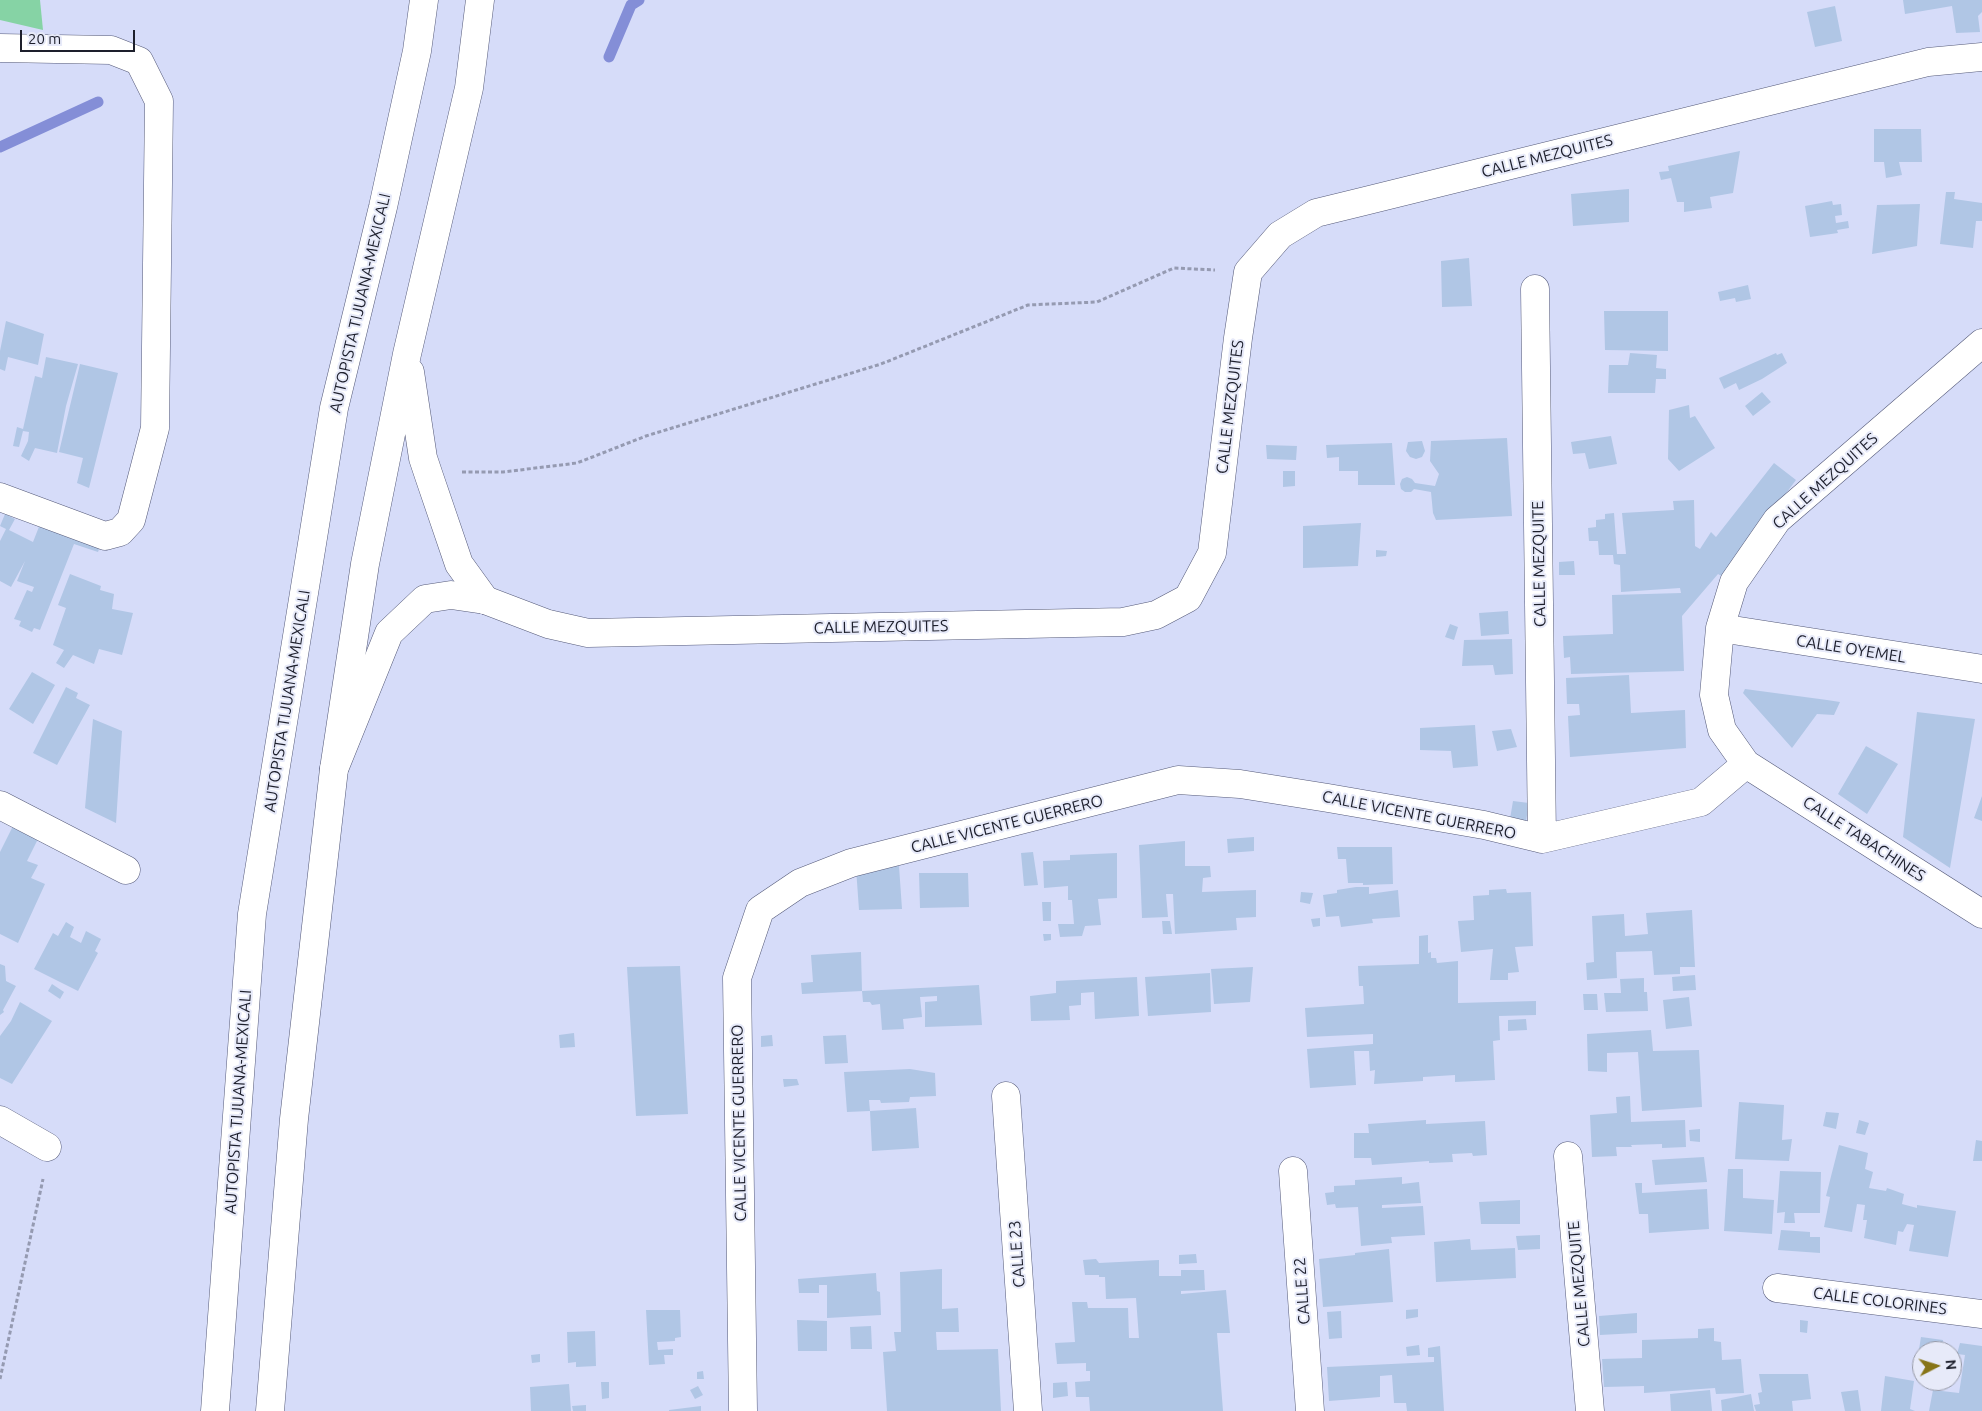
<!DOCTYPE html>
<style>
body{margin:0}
#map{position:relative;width:1982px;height:1411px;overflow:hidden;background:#d6dcf9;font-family:Ubuntu,sans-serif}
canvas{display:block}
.north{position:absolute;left:1912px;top:1341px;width:50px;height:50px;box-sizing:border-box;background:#e7eaf9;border:1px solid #9699a7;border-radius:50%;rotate:85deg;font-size:14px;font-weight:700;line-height:20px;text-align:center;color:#1d1f2c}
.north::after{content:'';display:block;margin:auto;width:18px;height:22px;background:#877518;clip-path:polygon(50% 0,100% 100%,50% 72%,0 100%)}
.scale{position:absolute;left:20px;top:30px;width:115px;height:22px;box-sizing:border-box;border:2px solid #1d1f2c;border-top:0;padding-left:6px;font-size:15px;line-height:18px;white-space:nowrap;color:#1d1f2c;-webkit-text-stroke:4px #e7eaf9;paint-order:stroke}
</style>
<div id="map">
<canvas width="1982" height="1411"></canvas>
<div class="north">N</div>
<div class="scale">20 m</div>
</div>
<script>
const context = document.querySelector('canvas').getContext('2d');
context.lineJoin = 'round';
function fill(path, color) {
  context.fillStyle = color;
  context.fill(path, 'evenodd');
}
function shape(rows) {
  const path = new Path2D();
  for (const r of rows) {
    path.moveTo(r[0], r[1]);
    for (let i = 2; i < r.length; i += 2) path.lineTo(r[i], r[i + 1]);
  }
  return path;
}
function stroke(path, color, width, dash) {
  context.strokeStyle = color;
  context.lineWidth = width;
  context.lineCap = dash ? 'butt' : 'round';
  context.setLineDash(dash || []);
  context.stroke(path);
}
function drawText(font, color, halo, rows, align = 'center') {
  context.font = font + ' Ubuntu,sans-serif';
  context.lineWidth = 4;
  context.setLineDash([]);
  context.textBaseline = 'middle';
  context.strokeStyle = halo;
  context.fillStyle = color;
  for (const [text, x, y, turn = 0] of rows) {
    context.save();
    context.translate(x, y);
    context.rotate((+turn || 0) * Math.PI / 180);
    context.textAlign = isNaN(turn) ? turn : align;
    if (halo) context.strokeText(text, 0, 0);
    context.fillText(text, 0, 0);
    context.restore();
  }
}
fill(shape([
 [0,0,40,0,43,30,0,20]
]), '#86d3a5');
stroke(shape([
 [609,57,631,5,639,0],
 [0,147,98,102]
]), '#848ed7', 11);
fill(shape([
 [1903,0,1982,0,1982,12,1978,16,1980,32,1956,33,1952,6,1905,14],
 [1835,6,1842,41,1815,47,1807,12],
 [1874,129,1921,129,1922,162,1899,162,1902,175,1886,178,1884,162,1874,162],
 [1740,151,1733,193,1710,197,1712,208,1684,212,1684,202,1677,202,1671,178,1661,180,1659,172,1669,171,1668,166],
 [1629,189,1629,222,1573,226,1571,194],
 [1946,192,1955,192,1954,199,1982,203,1982,221,1976,221,1973,248,1940,244],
 [1832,201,1833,205,1841,204,1842,215,1835,216,1836,223,1848,221,1849,228,1837,230,1838,233,1810,237,1805,206],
 [1920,204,1917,246,1872,254,1877,205],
 [1469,258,1472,306,1442,307,1441,261],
 [1748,285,1751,299,1736,302,1735,298,1720,301,1718,292],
 [1604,311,1668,311,1668,351,1605,350],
 [6,321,44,334,38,365,8,357,5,371,0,369,0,351],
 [1630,353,1657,355,1656,368,1666,369,1666,379,1656,379,1655,393,1608,393,1609,365,1628,365],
 [1776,353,1777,355,1782,353,1787,363,1762,379,1739,390,1736,383,1724,389,1719,378],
 [46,357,78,364,66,406,57,453,35,448,29,461,21,456,28,441,29,432,23,431,19,447,13,446,17,427,23,429,35,376,42,378],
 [80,364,118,373,89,488,77,483,83,458,59,452],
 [1762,392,1771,402,1753,416,1745,406],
 [1689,405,1690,418,1695,416,1715,448,1679,471,1668,459,1669,410],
 [1611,436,1617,464,1589,469,1585,453,1573,454,1571,442],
 [1507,438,1512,516,1436,520,1433,513,1431,492,1414,489,1411,492,1405,492,1401,489,1400,484,1402,479,1407,477,1412,479,1415,483,1435,486,1439,474,1430,461,1431,441],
 [1422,441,1425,451,1422,457,1416,459,1410,457,1406,451,1408,442],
 [1392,443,1395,485,1358,485,1358,471,1339,471,1339,457,1327,458,1326,445],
 [1266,445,1297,446,1296,460,1267,459],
 [1774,463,1796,480,1723,577,1718,574,1682,616,1684,671,1571,674,1570,657,1564,658,1563,636,1613,634,1612,595,1681,593,1680,588,1621,592,1620,565,1614,564,1613,555,1599,555,1598,541,1589,541,1588,528,1596,527,1596,520,1605,519,1605,514,1614,513,1617,554,1626,554,1622,513,1674,510,1673,501,1694,500,1695,546,1700,549,1711,532,1716,537],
 [1283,471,1295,471,1295,486,1283,487],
 [5,514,15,519,9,530,33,542,44,514,103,539,98,552,74,544,40,630,34,628,32,632,19,626,21,621,14,619,27,590,32,592,34,587,17,581,25,561,11,587,0,581,0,541,6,529,0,526],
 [1361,523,1358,566,1303,568,1303,526],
 [1376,550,1387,551,1386,556,1376,557],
 [1574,561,1575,575,1559,575,1559,562],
 [70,574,101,586,100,590,114,594,112,609,133,613,122,655,99,649,94,664,73,655,64,668,56,663,64,650,53,645,66,608,58,605],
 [1508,611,1509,634,1481,636,1479,613],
 [1450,624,1458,627,1454,640,1445,637],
 [1512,639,1513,674,1495,675,1493,665,1462,666,1464,640],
 [32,672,55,685,33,724,9,709],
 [1629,675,1631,713,1685,710,1686,748,1570,757,1568,716,1580,715,1579,704,1567,704,1566,678],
 [66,687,78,693,76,698,90,705,57,765,33,753],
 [1745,689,1827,700,1840,702,1834,715,1817,714,1792,748,1743,693],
 [1917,712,1975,719,1950,868,1903,837],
 [93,719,122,731,116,823,85,808],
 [1475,725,1478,766,1453,768,1451,751,1420,750,1420,728],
 [1511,729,1517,747,1497,751,1492,731],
 [1866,746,1898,764,1867,814,1838,794],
 [1982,796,1982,821,1974,818],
 [1513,801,1529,803,1526,821,1510,819],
 [14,824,39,837,27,861,38,865,31,878,45,884,18,943,0,934,0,852],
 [1254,837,1254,851,1228,853,1227,839],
 [1185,841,1185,866,1210,866,1211,877,1203,878,1202,892,1256,890,1256,917,1236,918,1237,930,1175,934,1173,894,1166,894,1168,917,1142,918,1139,845],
 [1337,847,1392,847,1393,884,1363,885,1363,883,1348,883,1346,859,1338,859],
 [1033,852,1038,885,1024,886,1021,853],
 [1117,853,1117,898,1098,899,1101,925,1085,926,1082,936,1060,937,1058,924,1074,924,1072,900,1068,900,1068,886,1044,888,1043,861,1070,860,1070,855],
 [899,866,902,909,859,910,856,868],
 [919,873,968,873,969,907,920,908],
 [1356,887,1369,887,1369,894,1398,890,1400,917,1372,919,1373,923,1341,927,1339,916,1326,917,1323,895,1337,893,1337,890],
 [1506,889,1507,893,1531,892,1533,946,1515,947,1519,972,1508,973,1508,980,1490,980,1493,949,1461,952,1458,921,1474,920,1473,896,1489,895,1489,890],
 [1301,892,1313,893,1310,904,1300,902],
 [1042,902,1051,902,1051,921,1043,921],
 [1692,910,1695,967,1680,967,1680,974,1654,975,1652,951,1616,952,1617,978,1587,980,1586,963,1594,962,1592,916,1624,914,1625,936,1648,934,1646,913],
 [1320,918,1320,926,1313,927,1311,919],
 [1162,921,1170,921,1172,934,1163,934],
 [66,922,74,927,70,937,81,943,86,931,101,939,95,951,98,953,78,991,34,969,53,933,58,936],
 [1043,934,1051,934,1051,940,1044,941],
 [1428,935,1428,953,1431,952,1431,958,1436,958,1437,963,1458,961,1458,1003,1536,1001,1536,1015,1499,1016,1500,1040,1493,1041,1495,1080,1455,1082,1455,1075,1423,1077,1423,1081,1374,1084,1375,1070,1370,1071,1369,1051,1354,1051,1356,1085,1310,1088,1307,1049,1373,1044,1373,1034,1307,1037,1305,1008,1364,1004,1363,986,1359,986,1358,966,1419,964,1419,936],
 [861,952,862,991,979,985,982,1025,925,1027,925,1002,937,1001,937,996,920,997,922,1017,903,1019,904,1029,882,1030,880,1004,872,1005,870,1002,863,1002,862,991,802,994,801,983,813,982,811,955],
 [0,964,5,966,6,981,16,986,3,1010,4,1012,0,1015],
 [680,966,688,1114,636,1116,627,967],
 [1253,967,1250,1002,1214,1004,1211,969],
 [1210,973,1211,1012,1148,1016,1145,977],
 [1695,975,1696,990,1673,991,1672,977],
 [1137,977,1139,1016,1095,1019,1094,992,1081,993,1081,1005,1069,1006,1070,1020,1031,1021,1030,996,1056,993,1056,981],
 [1644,978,1644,992,1647,992,1648,1011,1606,1012,1604,993,1621,993,1620,979],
 [52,984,64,992,60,999,48,991],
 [1583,994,1597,994,1598,1010,1584,1010],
 [1689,997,1692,1026,1666,1029,1663,1000],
 [20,1002,52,1021,12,1084,0,1078,0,1036,11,1021],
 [1526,1019,1527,1030,1508,1031,1508,1020],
 [1651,1030,1653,1051,1699,1050,1702,1107,1642,1111,1638,1052,1607,1053,1607,1072,1588,1071,1587,1034],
 [574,1033,575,1047,560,1048,559,1035],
 [772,1035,773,1046,761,1047,761,1036],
 [846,1035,848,1063,825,1064,823,1036],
 [910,1069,935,1073,936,1096,910,1097,909,1102,881,1103,880,1100,869,1100,870,1111,847,1112,844,1072],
 [783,1079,797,1079,799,1085,784,1087],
 [1630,1096,1631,1122,1685,1120,1686,1147,1662,1148,1662,1144,1631,1145,1632,1147,1616,1147,1617,1156,1592,1157,1590,1115,1617,1113,1616,1097],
 [1739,1102,1784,1105,1782,1140,1792,1139,1789,1161,1735,1159],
 [916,1108,919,1148,872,1151,870,1111],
 [1826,1112,1839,1113,1836,1129,1823,1126],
 [1426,1120,1426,1124,1485,1121,1487,1155,1473,1156,1472,1153,1452,1154,1453,1162,1429,1163,1429,1161,1372,1165,1371,1158,1354,1158,1354,1133,1369,1133,1368,1124],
 [1859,1120,1869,1123,1865,1135,1856,1133],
 [1700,1129,1700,1142,1690,1141,1689,1130],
 [1976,1140,1982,1141,1982,1161,1973,1161],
 [1839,1145,1868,1153,1865,1169,1873,1172,1869,1188,1886,1191,1887,1188,1904,1194,1902,1204,1917,1208,1917,1205,1956,1211,1948,1257,1909,1251,1914,1225,1907,1224,1903,1232,1898,1231,1896,1245,1864,1238,1867,1220,1863,1220,1865,1205,1857,1204,1852,1232,1824,1227,1830,1197,1826,1196],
 [1704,1157,1707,1182,1655,1185,1652,1160],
 [1728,1169,1743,1169,1743,1198,1774,1200,1772,1234,1724,1231],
 [1780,1171,1821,1172,1820,1213,1794,1213,1795,1223,1784,1223,1785,1212,1777,1213],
 [1402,1177,1402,1184,1419,1182,1421,1203,1382,1205,1382,1208,1423,1206,1425,1235,1391,1237,1392,1243,1361,1246,1358,1207,1336,1208,1335,1204,1327,1205,1325,1193,1334,1192,1334,1186,1355,1185,1355,1180],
 [1635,1183,1642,1183,1642,1193,1707,1189,1709,1229,1649,1233,1648,1214,1639,1214],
 [1520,1200,1520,1224,1481,1224,1479,1202],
 [1781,1230,1810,1232,1810,1237,1820,1237,1820,1253,1778,1250],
 [1540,1235,1540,1249,1518,1250,1516,1236],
 [1470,1239,1471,1250,1515,1248,1516,1278,1436,1282,1434,1242],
 [1389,1249,1393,1302,1323,1307,1319,1259,1355,1255,1355,1253],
 [1196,1254,1197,1263,1179,1264,1179,1255],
 [1096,1259,1099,1263,1159,1260,1159,1276,1181,1276,1181,1270,1204,1270,1205,1290,1181,1291,1181,1294,1226,1290,1230,1333,1217,1333,1223,1411,1090,1411,1089,1397,1076,1397,1075,1382,1090,1381,1090,1371,1086,1371,1086,1363,1057,1364,1055,1343,1075,1342,1072,1302,1087,1302,1088,1308,1128,1308,1129,1338,1139,1338,1136,1298,1106,1299,1105,1277,1099,1277,1099,1275,1085,1275,1083,1260],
 [942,1269,942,1309,958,1308,959,1332,936,1332,937,1350,998,1349,1001,1411,887,1411,883,1352,896,1351,894,1332,901,1332,900,1272],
 [876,1273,877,1291,880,1292,881,1315,827,1318,827,1285,819,1285,819,1293,799,1293,798,1279],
 [1418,1309,1418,1317,1406,1319,1406,1310],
 [646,1310,680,1310,681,1337,675,1338,675,1341,657,1342,658,1350,673,1349,673,1355,664,1355,665,1364,649,1365],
 [1341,1311,1342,1338,1329,1339,1327,1312],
 [1637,1313,1637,1333,1600,1335,1599,1316],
 [797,1320,827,1321,827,1351,798,1351],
 [1800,1320,1808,1321,1807,1333,1800,1332],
 [871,1326,872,1349,851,1349,850,1327],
 [1714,1328,1714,1341,1721,1342,1722,1360,1741,1359,1744,1393,1716,1394,1715,1388,1644,1393,1644,1386,1604,1387,1602,1359,1642,1358,1642,1340,1698,1338,1698,1329],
 [595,1331,596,1366,576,1367,576,1362,568,1363,567,1332],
 [1921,1337,1943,1340,1942,1351,1922,1351,1922,1375,1915,1374],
 [1960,1343,1982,1346,1982,1411,1929,1411,1933,1390,1959,1393,1965,1355,1957,1354],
 [1419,1345,1420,1355,1407,1356,1406,1347],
 [1440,1346,1444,1411,1407,1411,1406,1403,1394,1403,1392,1375,1380,1376,1380,1397,1329,1401,1327,1367,1434,1362,1434,1357,1428,1357,1428,1348],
 [540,1354,540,1362,532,1363,531,1355],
 [703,1371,704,1379,697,1379,697,1372],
 [1759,1374,1808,1374,1811,1399,1792,1401,1793,1411,1756,1411,1754,1405,1760,1404,1758,1393,1762,1392],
 [1885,1376,1914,1381,1910,1409,1915,1411,1881,1411],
 [601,1382,609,1382,609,1398,602,1399],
 [1067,1382,1068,1396,1053,1398,1053,1383],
 [569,1384,571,1411,531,1411,530,1387],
 [698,1386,703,1395,695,1399,690,1390],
 [1710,1390,1712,1411,1671,1411,1670,1394],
 [1858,1390,1861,1411,1845,1411,1841,1392],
 [1751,1394,1754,1411,1722,1411,1721,1400],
 [586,1405,586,1411,573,1411,572,1406],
 [701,1406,701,1411,669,1411,669,1410]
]), '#b0c6e5');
const minor = shape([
 [0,48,111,50,139,61,159,101,155,428,131,520,120,532,105,536,0,497],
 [1535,289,1542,839],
 [1982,343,1777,520,1734,582,1720,628,1714,695,1722,730,1746,764,1982,914],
 [485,600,548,624,588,633,1123,622,1156,615,1188,598,1212,553,1238,338,1248,272,1280,235,1316,213,1361,202,1928,62,1982,57],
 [1720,628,1982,669],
 [0,805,126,870],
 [1006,1096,1028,1411],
 [0,1120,47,1147],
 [1568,1156,1590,1411],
 [1293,1171,1310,1411],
 [1777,1288,1982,1314],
 [743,1411,737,978,760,910,800,883,851,863,1178,780,1240,784,1328,798,1484,825,1542,839,1701,802,1746,764]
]);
const trunk = shape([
 [270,1411,294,1119,334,769,389,633,425,599,451,595,485,600]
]);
const motorway = shape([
 [410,372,423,458,429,476,459,564,485,600],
 [334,769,365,564,407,354,469,88,480,0],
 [215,1411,252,914,334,408,383,207,417,51,424,0]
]);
stroke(minor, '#555a79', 29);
stroke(trunk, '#555a79', 29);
stroke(motorway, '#555a79', 29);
stroke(shape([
 [462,472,503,472,577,463,646,436,881,364,1028,305,1097,302,1174,268,1215,270],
 [0,1379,43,1179]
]), '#959ab1', 3, [4, 2.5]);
stroke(minor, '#fff', 28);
stroke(trunk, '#fff', 28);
stroke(motorway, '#fff', 28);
drawText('16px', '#1d1f2c', '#e7eaf9', [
 ["CALLE MEZQUITES",1547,156,-14],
 ["AUTOPISTA TIJUANA-MEXICALI",360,303,-77],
 ["CALLE MEZQUITES",1230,407,-83],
 ["CALLE MEZQUITES",1825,481,-42],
 ["CALLE MEZQUITE",1539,564,-91],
 ["CALLE MEZQUITES",881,627,-1],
 ["CALLE OYEMEL",1851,649,9],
 ["AUTOPISTA TIJUANA-MEXICALI",287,701,-81],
 ["CALLE VICENTE GUERRERO",1419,815,11],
 ["CALLE VICENTE GUERRERO",1007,824,-14],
 ["CALLE TABACHINES",1864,839,33],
 ["AUTOPISTA TIJUANA-MEXICALI",238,1102,-86],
 ["CALLE VICENTE GUERRERO",739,1123,-91],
 ["CALLE 23",1017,1254,-94],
 ["CALLE MEZQUITE",1579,1284,-95],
 ["CALLE 22",1302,1291,-94],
 ["CALLE COLORINES",1880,1301,7]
]);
</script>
